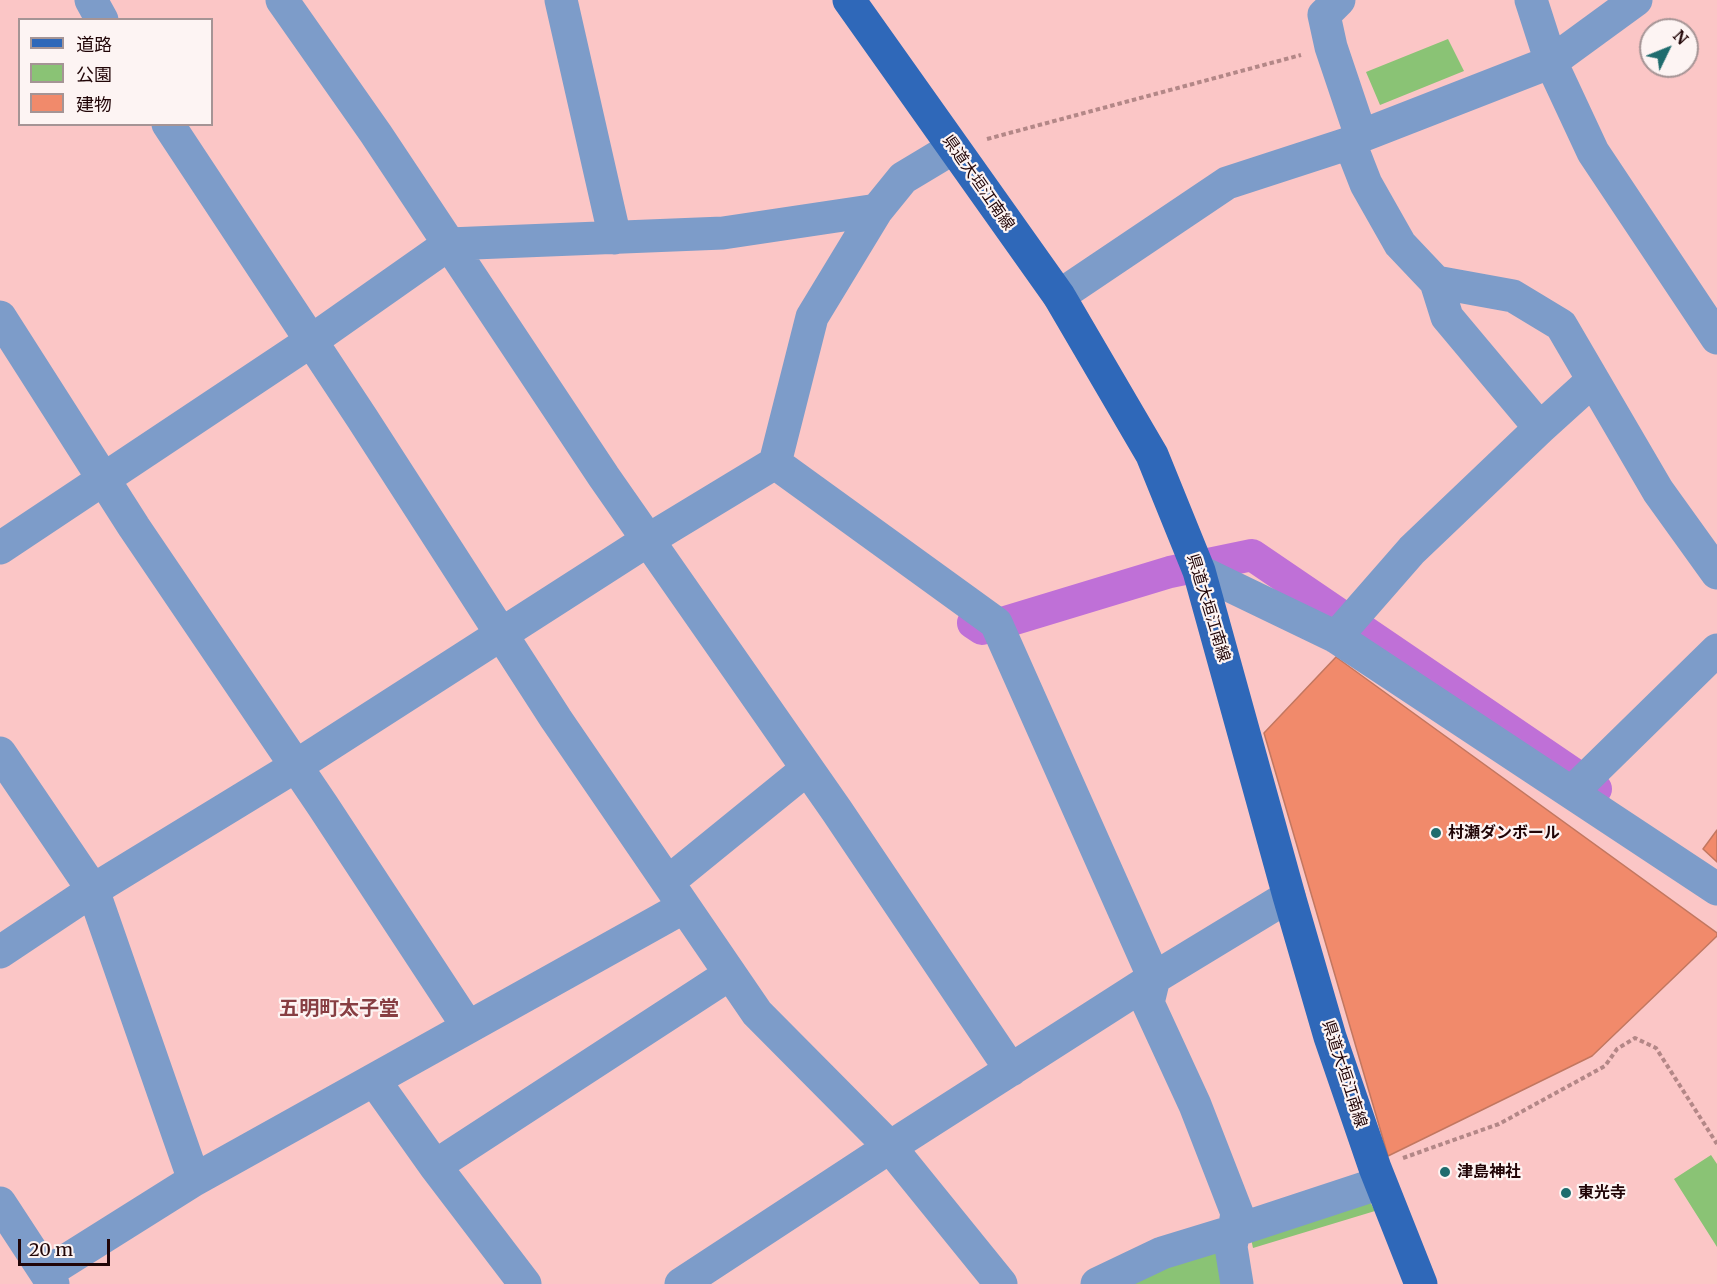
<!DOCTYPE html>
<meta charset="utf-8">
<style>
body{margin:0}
#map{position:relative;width:1717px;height:1284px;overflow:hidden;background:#fbc6c6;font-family:Merriweather,"Noto Sans JP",serif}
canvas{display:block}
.legend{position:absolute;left:18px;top:18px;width:195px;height:108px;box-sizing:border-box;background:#fdf4f3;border:2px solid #a59495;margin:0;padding:8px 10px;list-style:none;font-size:18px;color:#210507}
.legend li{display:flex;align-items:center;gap:12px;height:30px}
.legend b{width:30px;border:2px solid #a59495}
.north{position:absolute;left:1639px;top:18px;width:60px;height:60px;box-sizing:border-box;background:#fdf4f3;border:2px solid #a59495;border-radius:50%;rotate:47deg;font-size:16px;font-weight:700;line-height:24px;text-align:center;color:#210507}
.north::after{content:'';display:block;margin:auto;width:21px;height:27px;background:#1f6c6e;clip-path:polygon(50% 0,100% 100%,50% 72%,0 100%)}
.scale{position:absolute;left:18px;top:1239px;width:92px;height:27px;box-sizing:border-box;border:3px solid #210507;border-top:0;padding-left:8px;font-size:18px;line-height:21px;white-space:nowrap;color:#210507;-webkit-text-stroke:4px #fdf4f3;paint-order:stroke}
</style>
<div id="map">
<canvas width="1717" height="1284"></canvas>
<ul class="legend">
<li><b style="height:8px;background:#2f68b9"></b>道路</li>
<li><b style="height:16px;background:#8ac375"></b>公園</li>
<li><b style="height:16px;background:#f18a6b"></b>建物</li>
</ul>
<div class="north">N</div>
<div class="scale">20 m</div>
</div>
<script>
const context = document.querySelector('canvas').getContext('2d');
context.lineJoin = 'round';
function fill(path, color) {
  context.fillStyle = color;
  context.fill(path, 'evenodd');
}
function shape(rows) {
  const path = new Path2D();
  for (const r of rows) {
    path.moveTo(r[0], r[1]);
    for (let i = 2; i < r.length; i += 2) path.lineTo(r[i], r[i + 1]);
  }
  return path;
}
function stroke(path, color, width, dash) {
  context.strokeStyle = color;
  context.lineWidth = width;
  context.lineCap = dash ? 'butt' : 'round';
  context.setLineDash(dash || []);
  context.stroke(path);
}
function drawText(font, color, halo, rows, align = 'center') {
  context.font = font + ' Merriweather,"Noto Sans JP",serif';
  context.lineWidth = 4.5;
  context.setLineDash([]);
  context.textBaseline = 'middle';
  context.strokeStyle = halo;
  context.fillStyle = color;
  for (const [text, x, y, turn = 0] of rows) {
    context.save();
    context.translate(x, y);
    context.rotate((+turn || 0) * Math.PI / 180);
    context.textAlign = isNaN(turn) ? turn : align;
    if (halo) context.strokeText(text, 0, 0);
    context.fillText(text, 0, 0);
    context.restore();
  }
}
fill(shape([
 [1448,39,1464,71,1380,105,1366,72],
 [1711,1155,1717,1164,1717,1247,1674,1179],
 [1369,1200,1375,1211,1253,1248,1250,1234],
 [1212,1244,1229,1284,1112,1284]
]), '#8ac375');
stroke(shape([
 [973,623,982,629,1170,572,1252,555,1596,789]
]), '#bf70d7', 32);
const building = shape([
 [1336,657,1717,933,1717,936,1592,1056,1388,1156,1264,733,1336,657],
 [1717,830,1717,862,1703,849,1717,830]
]);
fill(building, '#f18a6b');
stroke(building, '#c27760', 1.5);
stroke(shape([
 [987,139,1301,55],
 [1403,1158,1499,1124,1605,1066,1617,1049,1635,1038,1656,1048,1717,1144]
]), '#b38787', 4, [4.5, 3]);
stroke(shape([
 [91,0,102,20],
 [282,0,376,134,604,477,837,811,1011,1070],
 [561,0,615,238],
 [1339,0,1324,15,1331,47,1361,136],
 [1531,0,1551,62,1593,152,1717,338],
 [168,124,362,418,556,719,757,1013,890,1147,1001,1284],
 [1350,143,1366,184,1400,244,1436,282,1513,296,1561,325,1658,491,1717,573],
 [1436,282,1447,317,1540,428],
 [1059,296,1227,183,1350,143,1361,136,1551,62,1636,0],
 [0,317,134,527,323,806,468,1027],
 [775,463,812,317,877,210,903,178,953,148],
 [0,548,311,341,449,244,723,233,877,210],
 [1199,571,1336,637,1717,889],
 [1336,637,1412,550,1540,428,1593,380],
 [0,753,93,890,194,1180],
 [1572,792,1717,650],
 [668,882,807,769],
 [0,952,93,890,296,766,648,540,775,463,996,623,1154,978,1148,1003,1195,1105,1237,1213,1231,1247,1237,1284],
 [374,1080,435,1166,525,1284],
 [435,1166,730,974],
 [0,1203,53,1284],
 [46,1273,194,1180,684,907],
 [681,1284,890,1147,1154,978,1289,896],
 [1097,1284,1162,1253,1234,1231,1380,1183]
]), '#7d9cc9', 33);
stroke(shape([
 [849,0,1059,296,1152,455,1199,571,1289,896,1330,1037,1375,1168,1421,1284]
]), '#2f68b9', 33);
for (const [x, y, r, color] of [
 [1436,833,6,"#1f6c6e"],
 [1445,1172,6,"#1f6c6e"],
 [1566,1193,6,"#1f6c6e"]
]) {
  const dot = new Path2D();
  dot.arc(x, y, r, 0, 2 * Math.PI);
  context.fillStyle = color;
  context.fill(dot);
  stroke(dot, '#fdf4f3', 2);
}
drawText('16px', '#210507', '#fdf4f3', [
 ["県道大垣江南線",978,183,55],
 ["県道大垣江南線",1208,608,73],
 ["県道大垣江南線",1344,1074,72]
]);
drawText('bold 16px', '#210507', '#fdf4f3', [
 ["村瀬ダンボール",1448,833],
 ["津島神社",1457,1172],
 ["東光寺",1578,1193]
], 'left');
drawText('bold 20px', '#873e42', '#fdf4f3', [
 ["五明町太子堂",339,1009]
]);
</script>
